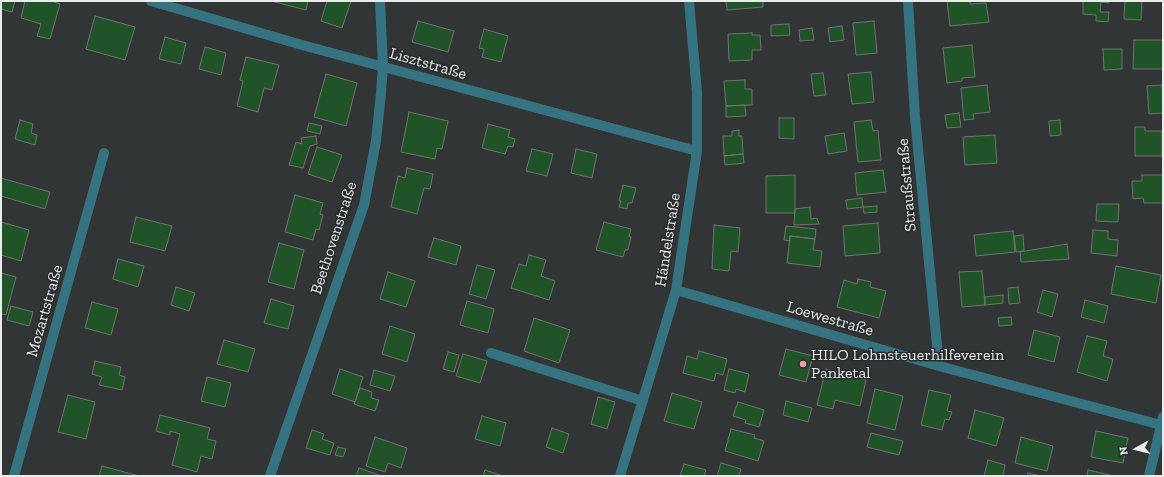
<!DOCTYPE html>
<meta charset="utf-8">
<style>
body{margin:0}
#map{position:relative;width:1164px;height:477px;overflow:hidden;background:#323535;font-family:"Zilla Slab",serif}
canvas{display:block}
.frame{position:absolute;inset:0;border:2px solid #eaecec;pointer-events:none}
.north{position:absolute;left:1116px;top:429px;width:40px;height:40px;-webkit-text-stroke:3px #282b2b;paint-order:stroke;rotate:262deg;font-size:11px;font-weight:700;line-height:16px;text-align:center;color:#eaecec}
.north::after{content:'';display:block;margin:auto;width:14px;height:18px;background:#eaecec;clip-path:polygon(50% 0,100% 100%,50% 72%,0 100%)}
</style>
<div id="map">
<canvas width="1164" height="477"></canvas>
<div class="frame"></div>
<div class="north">N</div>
</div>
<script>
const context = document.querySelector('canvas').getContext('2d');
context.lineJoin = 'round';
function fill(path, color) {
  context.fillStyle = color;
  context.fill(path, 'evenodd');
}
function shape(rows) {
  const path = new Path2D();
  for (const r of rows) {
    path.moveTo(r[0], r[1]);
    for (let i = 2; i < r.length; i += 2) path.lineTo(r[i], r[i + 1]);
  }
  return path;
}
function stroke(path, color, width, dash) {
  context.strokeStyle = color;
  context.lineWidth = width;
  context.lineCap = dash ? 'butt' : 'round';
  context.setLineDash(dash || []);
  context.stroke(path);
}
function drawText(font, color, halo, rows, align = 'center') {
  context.font = font + ' "Zilla Slab",serif';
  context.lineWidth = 3;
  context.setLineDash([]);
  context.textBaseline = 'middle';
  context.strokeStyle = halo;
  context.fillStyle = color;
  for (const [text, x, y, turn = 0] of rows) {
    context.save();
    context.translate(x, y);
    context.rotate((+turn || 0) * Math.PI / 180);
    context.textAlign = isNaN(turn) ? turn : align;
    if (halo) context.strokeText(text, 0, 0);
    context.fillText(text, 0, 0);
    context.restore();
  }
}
const building = shape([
 [1,1,15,1,12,12,1,9,1,1],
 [25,1,51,1,60,4,50,39,37,36,41,24,21,18,25,1],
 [271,1,308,1,306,10,271,1],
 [327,1,351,1,342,28,321,21,327,1],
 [726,1,763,1,763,7,727,10,726,1],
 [947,1,970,1,970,4,986,3,989,22,950,26,947,1],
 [1083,1,1109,1,1109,3,1101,2,1100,12,1109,12,1108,22,1096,21,1096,15,1083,14,1083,1],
 [1125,1,1142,1,1141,20,1124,19,1125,1],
 [95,16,135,27,125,60,86,49,95,16],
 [418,21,454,31,448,52,412,42,418,21],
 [874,21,877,53,856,55,853,23,874,21],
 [789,24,790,35,771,36,771,25,789,24],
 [842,26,844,40,830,42,828,28,842,26],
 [812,28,814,40,800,41,799,30,812,28],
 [484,29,508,36,501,62,482,57,484,49,479,48,484,29],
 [752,33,752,35,760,35,761,50,752,50,752,60,729,61,728,34,752,33],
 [165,37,186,43,181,64,159,59,165,37],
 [1134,40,1163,40,1163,69,1133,69,1134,40],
 [972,45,975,77,962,78,962,81,947,83,943,48,972,45],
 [205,47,226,53,221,75,199,69,205,47],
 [1103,49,1122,49,1122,69,1104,70,1103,49],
 [246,57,279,65,272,90,264,88,258,112,237,106,243,81,240,80,246,57],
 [871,72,874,102,852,104,848,74,871,72],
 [823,73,826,95,814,96,811,74,823,73],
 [326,74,357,83,346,126,314,117,326,74],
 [745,80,745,89,752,89,752,105,726,106,724,81,745,80],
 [987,85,990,112,973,114,974,119,964,120,961,88,987,85],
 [1162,85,1163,113,1149,114,1147,86,1162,85],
 [745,105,746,116,726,117,726,106,745,105],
 [409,112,448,121,442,149,437,148,435,159,401,152,409,112],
 [959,113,961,127,947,128,945,115,959,113],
 [779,118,794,118,794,139,779,138,779,118],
 [20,120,33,124,31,133,37,135,35,145,15,139,20,120],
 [871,120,873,131,878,130,881,160,858,162,854,122,871,120],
 [1060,120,1061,135,1050,136,1049,121,1060,120],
 [309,123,322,126,320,134,307,131,309,123],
 [488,124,510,130,508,137,515,139,513,147,508,146,505,154,482,148,488,124],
 [1135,127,1145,127,1145,131,1162,131,1162,156,1135,156,1135,127],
 [739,130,739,136,742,136,743,154,724,156,723,136,732,136,732,131,739,130],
 [844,133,847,151,828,154,825,136,844,133],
 [995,135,997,163,965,165,963,137,995,135],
 [316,136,317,144,310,146,303,168,289,165,296,142,302,144,301,138,316,136],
 [317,147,342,155,332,182,308,174,317,147],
 [532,149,553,154,547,176,526,171,532,149],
 [576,149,597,154,592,178,571,173,576,149],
 [743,154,744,163,725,165,724,156,743,154],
 [407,168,433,174,430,189,424,188,417,214,391,207,398,176,405,178,407,168],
 [883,170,886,192,857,195,855,173,883,170],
 [795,175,795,213,766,213,766,176,795,175],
 [1142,175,1163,175,1163,203,1144,203,1143,198,1133,199,1132,181,1142,181,1142,175],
 [1,178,50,192,45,209,1,196,1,178],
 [623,185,636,188,632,203,628,203,627,209,619,207,621,201,619,201,623,185],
 [295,195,323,203,320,214,323,215,319,230,316,229,313,240,285,232,295,195],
 [862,198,863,207,847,209,846,200,862,198],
 [1097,204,1119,204,1118,222,1096,221,1097,204],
 [877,206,877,212,864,213,863,207,877,206],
 [810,207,811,219,817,218,819,224,794,225,795,209,810,207],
 [136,217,172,226,165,251,130,242,136,217],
 [1,222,29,230,21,261,1,255,1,222],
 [604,222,631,229,629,236,631,237,628,250,625,250,623,257,596,250,604,222],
 [878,223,880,253,845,256,843,226,878,223],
 [714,225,740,228,738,252,731,251,729,271,712,269,714,225],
 [786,226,816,229,815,239,790,236,790,241,784,240,786,226],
 [1093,230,1108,231,1108,239,1118,240,1117,256,1091,253,1093,230],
 [1013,231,1015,252,976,256,974,235,1013,231],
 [1023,235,1024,251,1016,252,1014,236,1023,235],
 [790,236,815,239,813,250,822,251,820,267,787,263,790,236],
 [434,238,461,246,456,265,428,257,434,238],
 [279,243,304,250,294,289,268,282,279,243],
 [1067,244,1069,259,1021,262,1020,252,1067,244],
 [529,255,546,260,541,276,555,281,549,300,511,288,519,264,526,266,529,255],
 [118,259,144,266,138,287,113,279,118,259],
 [477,265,495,270,486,299,469,294,477,265],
 [1116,266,1161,275,1156,303,1111,294,1116,266],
 [982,271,985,305,962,307,959,272,982,271],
 [388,272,415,281,406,307,380,299,388,272],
 [1,273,16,277,6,315,1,314,1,273],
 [858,279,871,282,870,287,886,291,879,318,837,307,844,280,857,284,858,279],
 [176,287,195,293,189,311,171,305,176,287],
 [1018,287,1020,303,1009,304,1008,288,1018,287],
 [1043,290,1058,294,1052,317,1037,312,1043,290],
 [1003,295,1003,303,985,305,985,297,1003,295],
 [271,299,294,306,288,329,264,323,271,299],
 [1085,300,1108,306,1104,323,1081,317,1085,300],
 [467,301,494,309,488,333,460,325,467,301],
 [92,302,118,309,111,335,85,328,92,302],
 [11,306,33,312,29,326,7,320,11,306],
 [1011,317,1012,325,999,326,998,318,1011,317],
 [534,318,570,330,559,363,524,351,534,318],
 [390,326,415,334,407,362,382,354,390,326],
 [1034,330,1060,337,1054,362,1028,355,1034,330],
 [1087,336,1107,341,1103,356,1113,359,1107,381,1077,372,1087,336],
 [224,340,255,349,248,372,217,364,224,340],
 [786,349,813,356,806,382,779,375,786,349],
 [699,351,727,359,723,375,716,373,714,381,683,373,687,356,697,359,699,351],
 [448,352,459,355,454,372,443,369,448,352],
 [463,354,487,361,480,383,456,376,463,354],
 [95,361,121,367,119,375,125,377,122,390,99,385,102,377,92,374,95,361],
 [340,369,363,377,355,402,332,394,340,369],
 [729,369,749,374,745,392,736,389,735,393,724,390,729,369],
 [826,369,866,380,860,406,835,400,833,409,817,405,826,369],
 [374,370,395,376,390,391,370,385,374,370],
 [207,377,231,383,225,407,201,401,207,377],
 [360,388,372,392,371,398,379,400,375,411,354,404,360,388],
 [875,389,903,396,895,430,867,423,875,389],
 [929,390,951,395,947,411,952,412,949,420,945,419,942,430,921,425,929,390],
 [672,393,702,402,694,429,664,421,672,393],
 [68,395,95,402,86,439,58,432,68,395],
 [598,397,615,402,607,429,591,424,598,397],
 [786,401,812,408,808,422,783,415,786,401],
 [738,402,764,410,759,427,745,423,746,420,733,416,738,402],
 [975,410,1004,418,996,446,968,438,975,410],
 [160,415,210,428,207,439,216,441,212,459,201,456,197,472,172,465,180,434,170,431,170,435,156,431,160,415],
 [482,416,506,423,500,446,475,439,482,416],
 [552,428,569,434,563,453,546,447,552,428],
 [731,429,755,435,754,438,764,441,758,461,725,451,731,429],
 [312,430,324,434,322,439,334,443,330,455,306,448,312,430],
 [1096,431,1128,438,1123,463,1091,457,1096,431],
 [871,433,903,441,899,455,867,447,871,433],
 [375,437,407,448,401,468,388,463,385,472,366,466,375,437],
 [1021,437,1053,446,1047,471,1015,463,1021,437],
 [338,447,346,449,343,457,335,455,338,447],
 [988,460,1005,465,1003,476,984,476,988,460],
 [721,463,741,469,739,475,741,476,717,476,721,463],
 [684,464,706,470,704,476,680,476,684,464],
 [102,466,139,476,99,476,102,466],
 [359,468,382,476,356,476,359,468],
 [485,470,503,476,483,476,485,470],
 [1088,470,1114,476,1087,476,1088,470],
 [1028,473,1041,476,1027,476,1028,473]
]);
fill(building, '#215328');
stroke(building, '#707370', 1);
stroke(shape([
 [151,1,302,45,697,151],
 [908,1,915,117,939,366],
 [676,290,939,366,1161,425],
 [491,353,643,401],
 [14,476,104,153],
 [270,476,364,205,376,141,381,93,383,66,380,1],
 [620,476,676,290,697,151,697,92,689,1],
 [1149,476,1163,417]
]), '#357381', 10);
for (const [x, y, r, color] of [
 [803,364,4,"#f39aa7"]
]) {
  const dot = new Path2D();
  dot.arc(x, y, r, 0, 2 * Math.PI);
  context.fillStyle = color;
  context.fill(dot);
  stroke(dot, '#282b2b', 1.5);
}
drawText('16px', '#eaecec', '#282b2b', [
 ["Lisztstraße",428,64,16],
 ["Straußstraße",907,185,-95],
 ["Beethovenstraße",334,238,-72],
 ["Händelstraße",668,240,-81],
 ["Mozartstraße",45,311,-74],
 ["Loewestraße",830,319,16]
]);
drawText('16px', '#eaecec', '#282b2b', [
 ["HILO Lohnsteuerhilfeverein",811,355],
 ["Panketal",811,373]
], 'left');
</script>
